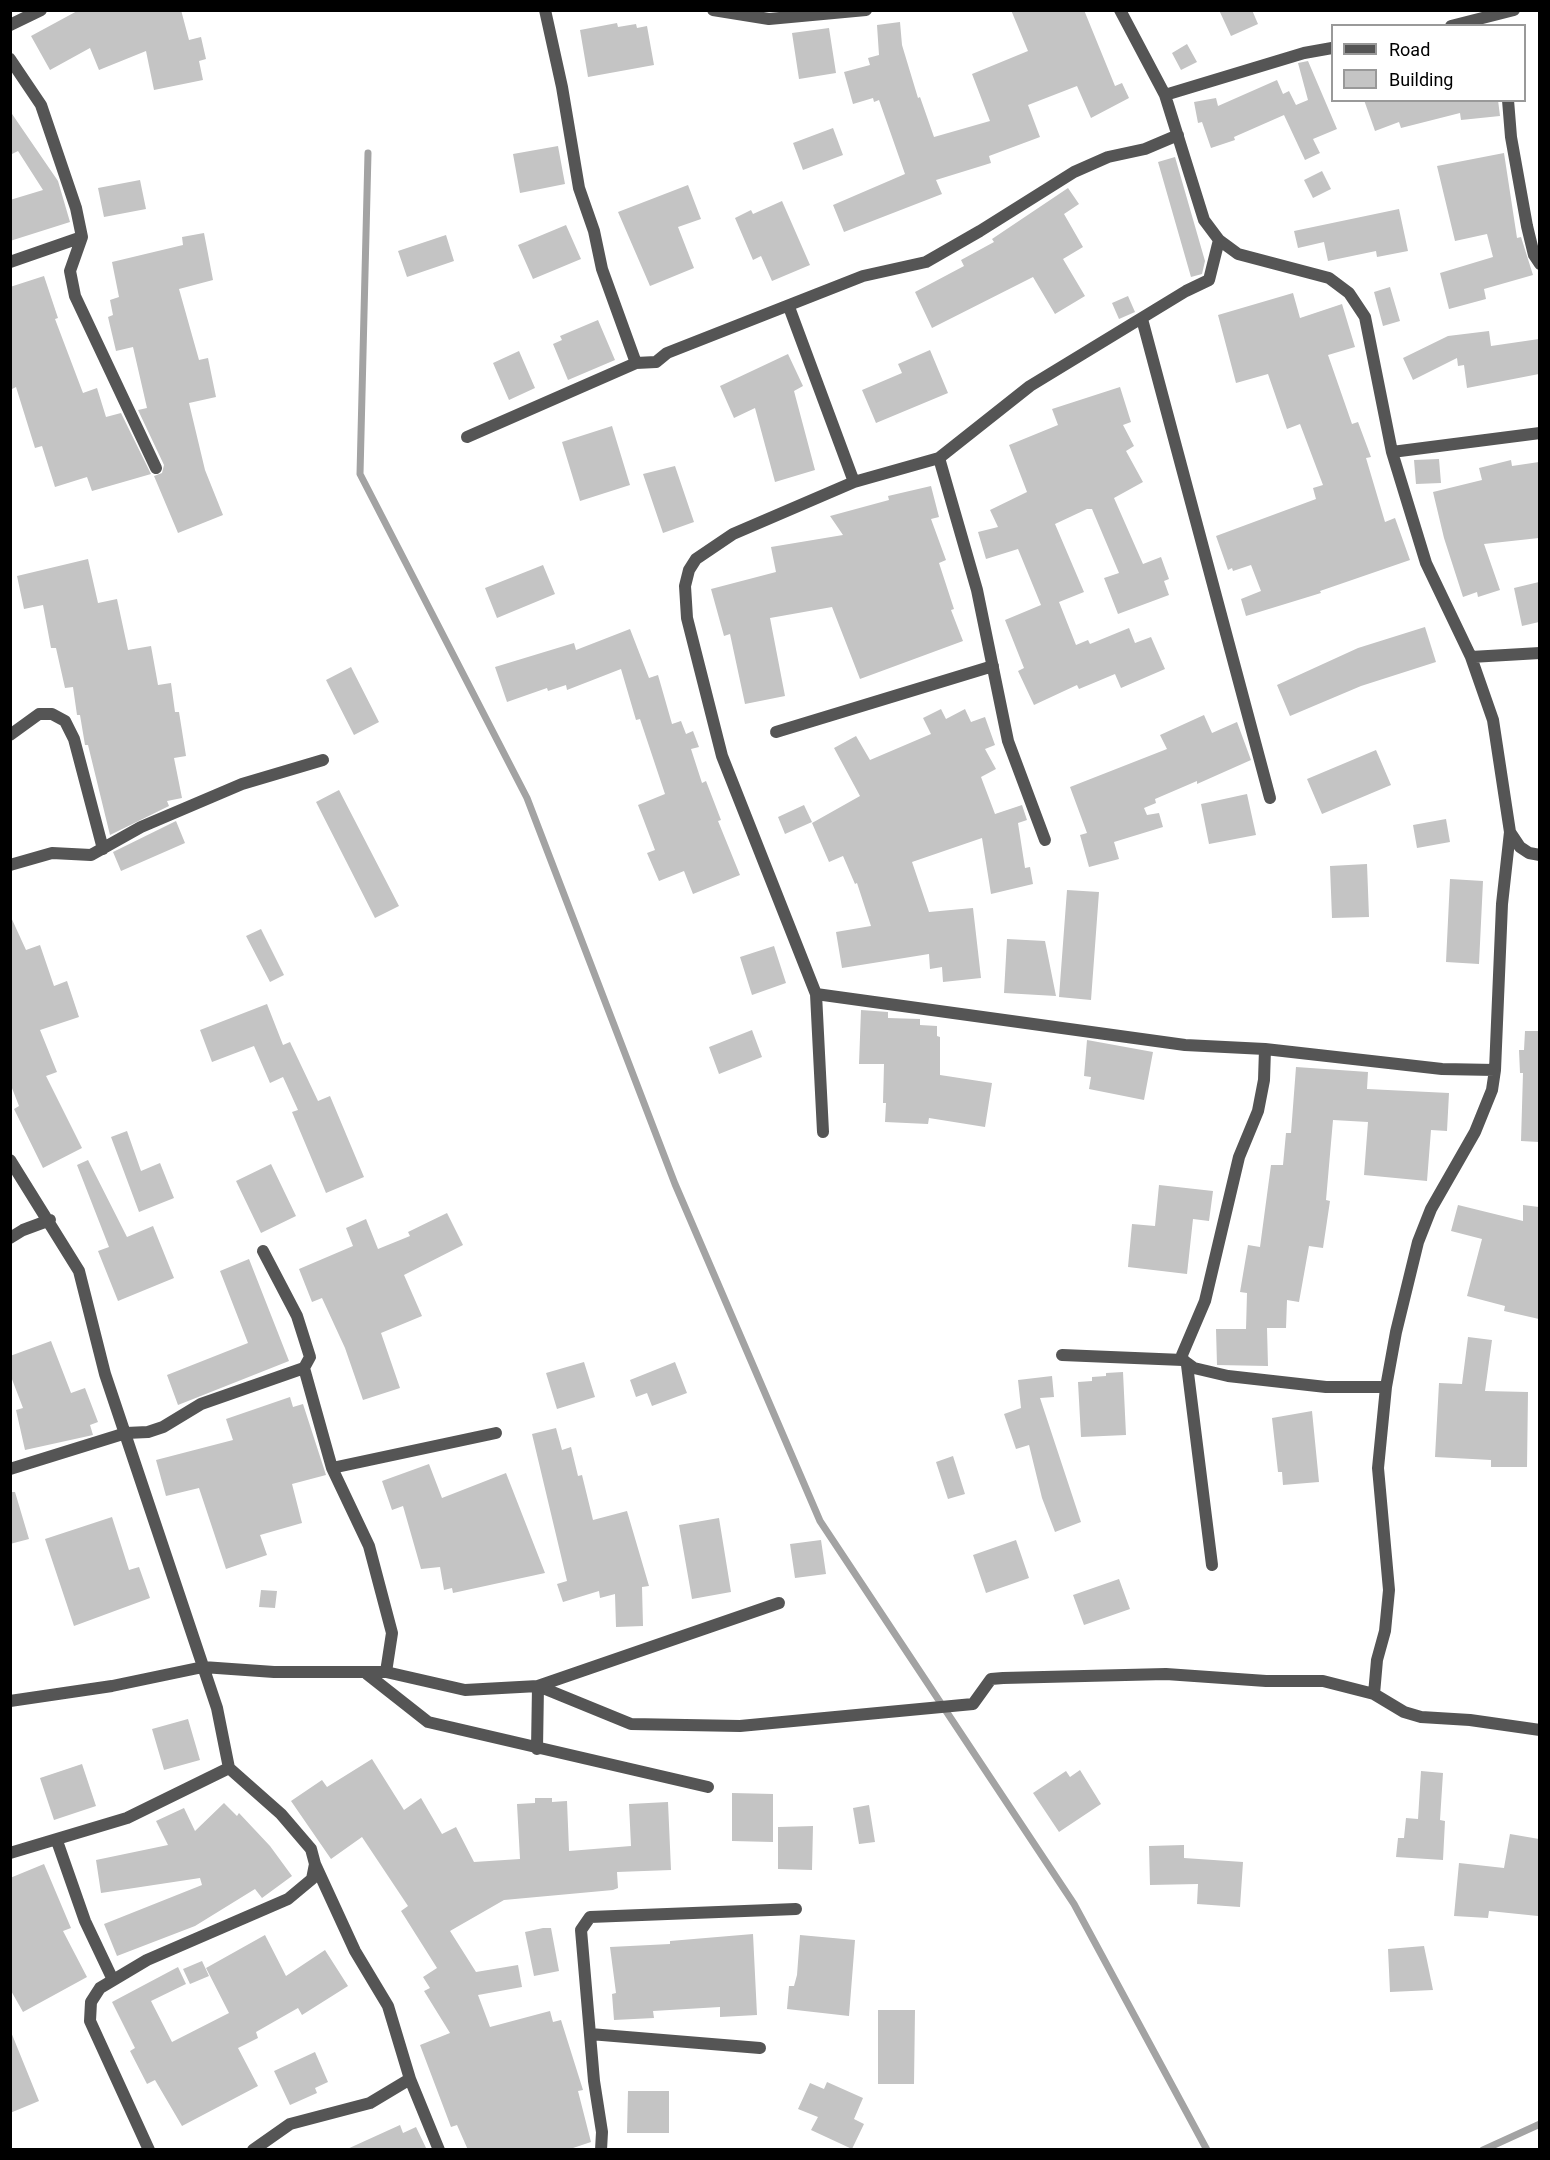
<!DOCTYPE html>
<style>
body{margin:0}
#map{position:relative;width:1550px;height:2160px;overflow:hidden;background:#fff;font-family:Roboto,sans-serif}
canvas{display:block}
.frame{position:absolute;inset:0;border:12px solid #000;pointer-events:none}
.legend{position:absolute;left:1331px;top:24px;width:195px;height:78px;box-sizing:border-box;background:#fff;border:2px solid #999;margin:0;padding:8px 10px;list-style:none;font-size:18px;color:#000}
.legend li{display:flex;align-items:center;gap:12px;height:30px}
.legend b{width:30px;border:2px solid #999}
</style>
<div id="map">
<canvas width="1550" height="2160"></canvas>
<div class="frame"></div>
<ul class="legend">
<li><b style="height:8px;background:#555"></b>Road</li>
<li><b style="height:16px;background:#c4c4c4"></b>Building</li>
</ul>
</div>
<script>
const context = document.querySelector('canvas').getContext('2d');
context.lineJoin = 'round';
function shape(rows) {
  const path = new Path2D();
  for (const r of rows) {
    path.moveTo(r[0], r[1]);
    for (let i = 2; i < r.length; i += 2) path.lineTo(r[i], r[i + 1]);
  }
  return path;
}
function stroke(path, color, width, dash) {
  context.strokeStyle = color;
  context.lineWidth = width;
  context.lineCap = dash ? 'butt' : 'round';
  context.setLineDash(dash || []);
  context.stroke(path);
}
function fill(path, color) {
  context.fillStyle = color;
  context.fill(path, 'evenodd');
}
stroke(shape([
 [368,153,360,474,527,798,675,1184,820,1521,1074,1904,1207,2150],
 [1483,2150,1540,2124]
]), '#a3a3a3', 7);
fill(shape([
 [79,10,181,10,189,40,201,37,206,59,199,61,203,80,154,90,146,51,99,70,90,48,50,70,31,36],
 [1011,10,1084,10,1115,86,1122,83,1129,98,1091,118,1077,86,1028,105,1040,137,989,156,991,163,936,180,942,194,844,232,833,205,905,174,879,100,874,102,873,98,853,104,844,72,870,65,868,58,879,55,877,25,900,22,902,45,918,98,920,97,934,137,990,121,972,74,1028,51],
 [1219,10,1252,10,1258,24,1231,36],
 [617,23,618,27,636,24,637,28,647,26,654,65,588,77,580,30],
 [829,28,836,73,799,79,792,33],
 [1187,44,1197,62,1181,70,1172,53],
 [1308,61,1337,129,1313,139,1320,153,1305,160,1284,115,1234,137,1235,140,1211,148,1202,122,1198,123,1194,102,1216,98,1218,106,1277,80,1283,94,1289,91,1296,105,1308,100,1298,63],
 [1364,100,1498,100,1500,116,1461,120,1460,113,1401,128,1399,122,1375,131],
 [10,111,58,181,70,222,10,241,10,200,43,190,18,151,10,155],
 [833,128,843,155,803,170,793,143],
 [558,146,565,184,520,193,513,154],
 [1504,153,1517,238,1521,237,1533,275,1484,289,1486,299,1449,309,1440,273,1493,257,1487,234,1455,241,1437,166],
 [1175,157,1205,261,1202,274,1191,277,1158,162],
 [1322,171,1331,189,1313,198,1304,180],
 [140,180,146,209,104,217,98,188],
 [688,185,701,219,678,227,694,268,650,286,618,212],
 [1068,188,1079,204,1064,214,1083,247,1063,259,1085,296,1055,314,1033,277,932,328,915,292,964,266,961,260,994,242,992,239],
 [782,201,810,265,772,281,761,256,753,260,735,218,751,210,753,214],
 [1399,209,1408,251,1377,257,1376,251,1328,261,1324,242,1298,248,1294,231],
 [566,225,581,259,533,279,518,245],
 [204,233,213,280,179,289,199,360,208,358,216,397,189,403,205,470,223,515,178,533,154,476,162,473,164,465,138,410,147,408,133,347,116,351,108,317,113,315,110,300,119,297,112,262,183,245,182,237],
 [446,235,454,261,407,277,398,251],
 [44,276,58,318,55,319,83,393,97,388,106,417,121,413,151,474,92,491,87,477,55,487,42,446,35,448,16,387,10,390,10,287],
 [1390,287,1400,321,1383,326,1374,292],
 [1293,293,1300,318,1342,304,1355,347,1328,355,1352,424,1358,422,1371,457,1366,458,1385,522,1395,518,1410,560,1320,591,1321,593,1246,616,1241,599,1261,591,1251,565,1233,571,1232,568,1228,570,1216,536,1316,499,1313,488,1323,485,1300,424,1287,429,1268,374,1236,383,1218,315],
 [1128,296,1135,312,1119,319,1112,303],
 [598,320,615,360,568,380,553,344,562,340,560,336],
 [1489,331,1491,346,1539,339,1539,374,1467,388,1464,365,1458,366,1457,358,1413,380,1403,358,1448,336],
 [930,350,948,393,876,423,862,390,902,373,898,364],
 [519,351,535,388,509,400,493,363],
 [788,354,803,386,794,391,815,470,775,482,755,408,734,418,720,386],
 [1120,387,1131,422,1123,425,1134,446,1126,451,1143,482,1114,498,1143,564,1161,557,1169,579,1164,581,1169,595,1118,614,1104,578,1119,573,1092,509,1087,509,1055,524,1084,592,1059,602,1076,645,1088,640,1090,644,1129,628,1135,643,1151,637,1165,669,1121,688,1115,674,1079,689,1077,685,1034,705,1018,671,1024,668,1005,620,1041,605,1018,549,986,559,978,532,998,527,990,510,1027,492,1009,445,1058,425,1052,409],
 [612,426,630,485,580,501,562,442],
 [1439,459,1441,483,1416,484,1414,460],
 [1511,460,1512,466,1539,462,1539,538,1484,544,1500,590,1478,597,1477,592,1463,597,1444,538,1433,492,1482,480,1479,468],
 [675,466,694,522,663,533,643,474],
 [931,486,939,517,931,519,946,560,939,563,954,609,951,610,963,641,860,679,832,607,770,618,785,696,745,704,730,634,724,636,711,589,776,572,771,547,843,535,830,516,889,500,888,496],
 [88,559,98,603,117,599,128,650,151,646,158,685,171,683,175,712,179,712,186,756,174,758,182,798,167,801,169,806,110,835,88,745,85,745,80,715,77,715,73,687,65,688,56,648,51,648,43,605,24,609,17,576],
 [543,565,555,594,497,618,485,588],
 [1539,582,1539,622,1522,626,1514,588],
 [1425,627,1436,662,1361,686,1290,716,1277,685,1358,648],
 [630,629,649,678,658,675,672,724,681,721,686,734,693,731,699,747,691,749,702,783,706,781,721,820,718,821,740,875,693,894,684,871,659,881,647,853,655,850,638,805,665,794,640,719,636,720,621,669,567,690,566,685,548,691,547,688,507,702,495,667,574,643,576,650],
 [351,667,379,722,354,735,326,680],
 [941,709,946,719,965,709,971,722,985,717,995,745,985,749,996,769,981,777,995,814,1022,805,1027,820,1018,823,1025,868,1030,867,1033,884,991,894,982,838,912,862,929,912,973,908,981,978,943,982,942,967,930,969,929,954,842,968,836,932,871,926,857,883,855,884,843,856,829,862,812,823,860,796,834,748,856,736,870,760,931,734,923,718],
 [1204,715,1212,733,1237,722,1251,760,1197,784,1197,781,1155,799,1156,803,1144,808,1147,815,1159,813,1163,827,1114,842,1119,859,1089,867,1080,835,1087,833,1070,787,1167,749,1160,735],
 [1376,750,1391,785,1322,814,1307,779],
 [339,790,399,906,375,918,316,802],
 [1247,794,1256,835,1209,844,1201,804],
 [804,805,812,822,785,834,778,817],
 [1446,819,1450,842,1417,848,1413,825],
 [176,821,185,843,121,871,113,852],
 [1367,864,1369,917,1332,918,1330,866],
 [1450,879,1483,881,1479,964,1446,962],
 [1067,890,1099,892,1091,1000,1059,997],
 [10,915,26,950,40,945,54,986,67,981,79,1017,40,1030,57,1072,46,1076,82,1148,43,1168,14,1109,19,1106,10,1083],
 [261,929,284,975,270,982,246,936],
 [1007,939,1045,941,1056,996,1004,993],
 [774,946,786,983,752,995,740,957],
 [267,1004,283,1045,290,1042,318,1101,330,1096,364,1177,326,1193,292,1112,298,1110,283,1077,270,1083,254,1046,212,1062,200,1030],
 [861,1010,888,1012,888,1018,920,1019,920,1025,937,1026,937,1036,940,1037,940,1075,992,1083,985,1127,929,1118,928,1124,885,1122,886,1103,883,1103,884,1064,859,1064],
 [752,1030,762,1057,719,1074,709,1047],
 [1525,1031,1539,1031,1539,1142,1521,1141,1523,1073,1520,1073,1519,1050,1524,1050],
 [1087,1040,1153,1052,1144,1100,1089,1089,1091,1077,1084,1076],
 [1296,1067,1368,1072,1367,1089,1449,1093,1447,1131,1431,1130,1427,1181,1364,1175,1368,1122,1333,1120,1326,1200,1330,1201,1323,1248,1309,1246,1299,1302,1287,1300,1286,1328,1267,1328,1268,1366,1217,1365,1216,1329,1246,1329,1247,1293,1240,1292,1248,1245,1260,1247,1271,1165,1283,1165,1286,1133,1291,1133],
 [127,1131,141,1171,160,1163,174,1198,139,1212,111,1137],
 [88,1160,127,1237,153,1226,174,1278,118,1301,98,1251,109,1247,77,1165],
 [271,1164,296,1216,261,1233,236,1181],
 [1159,1185,1213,1191,1209,1221,1193,1219,1187,1274,1128,1267,1132,1224,1155,1226],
 [1458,1205,1523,1221,1523,1205,1539,1207,1539,1319,1504,1311,1505,1306,1467,1296,1482,1239,1451,1231],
 [447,1213,463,1245,404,1275,422,1316,381,1333,400,1388,363,1400,345,1348,322,1298,312,1302,299,1269,353,1246,346,1228,366,1219,378,1249,410,1236,408,1232],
 [249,1259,289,1361,178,1405,167,1375,248,1343,220,1271],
 [1468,1337,1492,1340,1485,1391,1528,1392,1527,1467,1491,1467,1491,1460,1435,1457,1439,1383,1462,1384],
 [51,1341,71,1393,85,1388,98,1422,90,1425,93,1435,25,1450,16,1410,23,1408,10,1374,10,1356],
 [584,1362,595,1397,557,1409,546,1373],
 [675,1362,687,1393,652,1406,647,1393,636,1397,630,1380],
 [1123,1372,1126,1435,1081,1437,1078,1382,1092,1381,1092,1377,1106,1376,1106,1373],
 [1052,1376,1054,1397,1040,1398,1081,1522,1055,1532,1042,1498,1029,1445,1016,1449,1004,1414,1021,1408,1018,1380],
 [290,1397,293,1407,303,1404,326,1475,292,1484,302,1523,260,1535,267,1555,226,1569,199,1488,166,1496,156,1460,233,1440,226,1419],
 [1312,1411,1319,1482,1283,1485,1282,1472,1278,1472,1272,1418],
 [556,1428,562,1450,571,1447,578,1476,582,1475,593,1520,627,1511,649,1586,642,1587,643,1626,616,1627,615,1594,600,1598,599,1591,563,1602,557,1584,567,1581,532,1434],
 [953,1456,965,1494,948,1499,936,1462],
 [429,1464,442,1498,506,1473,545,1573,453,1593,452,1588,444,1590,440,1567,421,1569,403,1506,392,1510,382,1481],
 [10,1492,15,1492,29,1539,10,1544],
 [112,1517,129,1570,139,1567,150,1598,74,1626,45,1539],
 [719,1518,731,1592,692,1599,679,1525],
 [821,1540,826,1574,795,1578,790,1544],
 [1016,1540,1029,1578,986,1593,973,1555],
 [1119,1579,1130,1609,1084,1625,1073,1595],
 [261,1590,277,1591,275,1608,259,1607],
 [188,1719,200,1760,164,1770,152,1729],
 [372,1759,404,1810,421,1798,442,1834,456,1827,474,1862,520,1859,517,1804,535,1803,535,1798,552,1798,552,1802,567,1801,569,1851,631,1846,629,1804,668,1802,671,1870,617,1872,618,1888,613,1890,504,1900,450,1931,476,1972,518,1965,522,1987,478,1995,490,2027,550,2011,553,2022,561,2020,583,2090,578,2091,591,2142,567,2150,468,2150,457,2125,451,2127,420,2045,450,2033,424,1991,430,1988,423,1977,437,1968,401,1911,408,1906,362,1837,331,1859,291,1801,322,1780,327,1787],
 [82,1764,96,1806,54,1820,40,1778],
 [1080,1770,1101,1804,1059,1832,1033,1793,1066,1771,1070,1777],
 [1421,1771,1443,1773,1440,1820,1445,1821,1443,1860,1396,1857,1398,1838,1404,1838,1406,1818,1418,1819],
 [732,1793,773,1794,773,1842,732,1841],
 [224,1803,237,1816,239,1813,270,1846,292,1876,262,1898,255,1889,195,1926,117,1956,104,1924,202,1885,200,1878,101,1893,96,1860,168,1845,156,1821,184,1808,195,1831],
 [869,1805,875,1842,859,1844,853,1808],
 [813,1826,812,1870,778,1869,778,1827],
 [1510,1834,1539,1839,1538,1916,1489,1911,1488,1918,1454,1916,1459,1863,1504,1868],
 [1184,1845,1184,1858,1243,1862,1240,1907,1197,1904,1198,1884,1150,1885,1149,1846],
 [44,1864,71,1928,63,1931,87,1977,23,2012,10,1989,10,1878],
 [543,1928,551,1928,559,1971,534,1976,525,1932],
 [753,1934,757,2015,720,2017,720,2007,653,2011,654,2018,614,2020,612,1994,616,1993,610,1947,670,1944,670,1941],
 [265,1935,286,1976,325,1950,348,1986,302,2015,298,2008,256,2032,258,2038,238,2048,258,2086,182,2126,155,2080,147,2084,130,2051,135,2048,112,2002,178,1967,186,1984,151,2001,172,2042,229,2013,206,1968],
 [800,1935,855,1940,849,2016,787,2009,789,1986,794,1986,797,1975],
 [1424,1946,1433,1990,1390,1992,1388,1949],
 [202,1961,209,1976,190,1984,183,1969],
 [878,2010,915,2010,914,2084,878,2084],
 [11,2032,39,2101,10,2113,10,2033],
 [315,2052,328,2082,315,2088,317,2093,290,2105,274,2071],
 [827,2082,863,2098,854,2119,864,2124,852,2149,811,2130,818,2117,798,2109,810,2083,824,2089],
 [628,2091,669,2091,669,2133,627,2133],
 [400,2125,403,2133,416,2127,427,2150,345,2150]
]), '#c4c4c4');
stroke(shape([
 [1062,1355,1183,1360]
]), '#555', 12);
stroke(shape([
 [545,10,562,87,579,188,594,231,602,269,636,363],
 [713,10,769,19,866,10],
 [1120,10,1165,95,1204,220,1219,240,1238,254,1329,278,1349,293,1365,317,1392,452,1426,563,1471,657,1493,720,1510,832,1502,904,1495,1070,1492,1090,1475,1132,1431,1209,1418,1242,1396,1332,1386,1387,1378,1468,1389,1590,1385,1631,1377,1660,1374,1694],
 [10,25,41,10],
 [1451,26,1514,10],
 [10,59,41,105,76,208,82,237,70,271,75,296,156,468],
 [1165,95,1304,53,1332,48],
 [1508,100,1511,137,1527,226,1534,255,1540,264],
 [10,262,82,237],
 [789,307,854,482],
 [1142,319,1270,798],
 [467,437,636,363,656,362,667,353,863,276,926,262,980,231,1074,172,1108,157,1145,149,1178,135],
 [1392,452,1540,433],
 [939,458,977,590,1008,741,1045,840],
 [1471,657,1540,653],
 [776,732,993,666],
 [10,735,39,714,52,714,65,721,74,739,103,849],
 [1510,832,1520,847,1529,853,1540,855],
 [10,865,52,853,91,855,141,827,242,784,323,760],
 [816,994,1185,1045,1265,1049,1442,1069,1495,1070],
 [1265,1049,1264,1080,1258,1111,1239,1157,1205,1301,1182,1355,1183,1360,1194,1368,1228,1376,1326,1387,1386,1387],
 [823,1132,816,994,722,756,687,618,685,586,689,570,696,559,733,534,854,482,939,458,1030,386,1186,291,1209,280,1219,240],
 [10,1160,79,1271,105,1374,217,1708,229,1768,281,1814,311,1849,315,1864,312,1879,288,1899,147,1960,100,1988,91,2002,90,2021,149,2150],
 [10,1238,23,1230,50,1220],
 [1187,1365,1212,1565],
 [304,1368,332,1468,369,1546,392,1633,386,1672],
 [332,1468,496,1433],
 [10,1469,126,1433,148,1432,163,1427,201,1404,304,1368,310,1357,297,1316,263,1251],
 [367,1674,428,1722,708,1787],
 [10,1701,112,1686,203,1667,274,1672,386,1672,465,1690,538,1686,779,1603],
 [537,1749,538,1686,631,1724,740,1726,973,1704,991,1679,1003,1678,1166,1674,1266,1681,1323,1681,1374,1694,1404,1712,1421,1717,1470,1720,1540,1730],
 [57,1841,85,1921,113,1980],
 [10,1853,127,1818,229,1768],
 [315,1864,355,1951,388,2006,410,2079,439,2150],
 [590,2034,760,2048],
 [253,2150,290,2124,370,2103,410,2079],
 [601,2150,602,2132,594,2081,581,1930,590,1917,796,1909]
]), '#555', 12);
</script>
